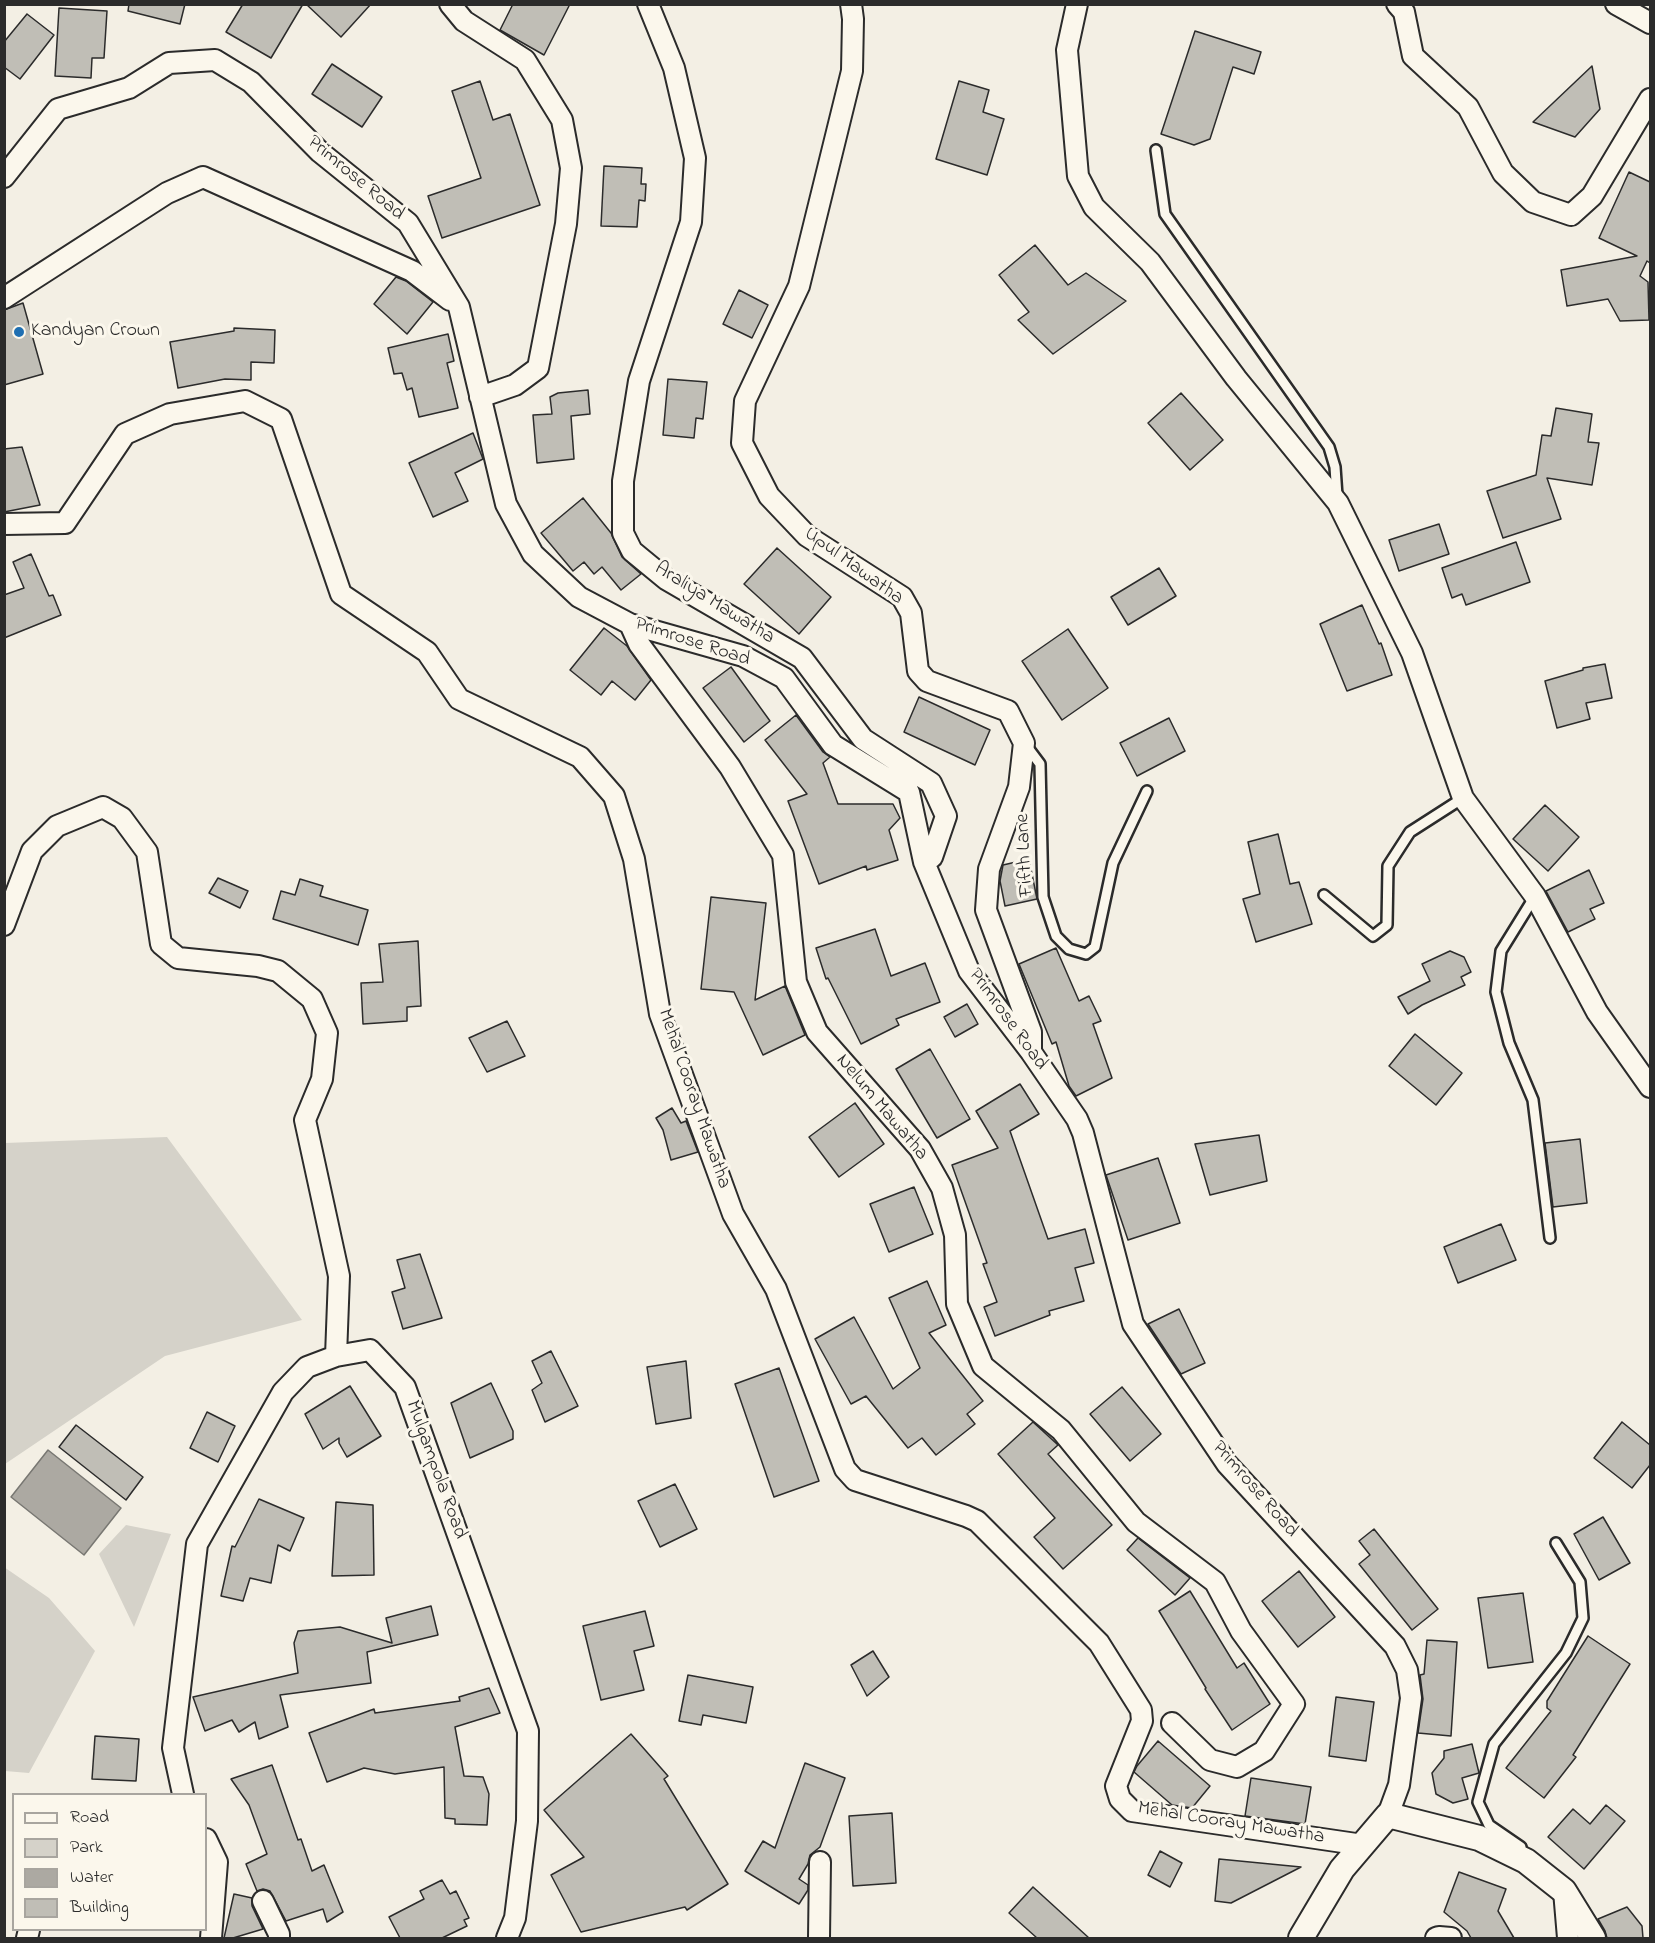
<!DOCTYPE html>
<style>
body{margin:0}
#map{position:relative;width:1655px;height:1943px;overflow:hidden;background:#f3efe4;font-family:"Indie Flower",sans-serif}
canvas{display:block}
.frame{position:absolute;inset:0;border:6px solid #2b2b2b;pointer-events:none}
.legend{position:absolute;left:12px;top:1793px;width:195px;height:138px;box-sizing:border-box;background:#fbf7ec;border:2px solid #a8a59f;margin:0;padding:8px 10px;list-style:none;font-size:18px;color:#2b2b2b}
.legend li{display:flex;align-items:center;gap:12px;height:30px}
.legend b{width:30px;border:2px solid #a8a59f}
</style>
<div id="map">
<canvas width="1655" height="1943"></canvas>
<div class="frame"></div>
<ul class="legend">
<li><b style="height:8px;background:#fbf7ec"></b>Road</li>
<li><b style="height:16px;background:#d5d2c9"></b>Park</li>
<li><b style="height:16px;background:#aca9a2"></b>Water</li>
<li><b style="height:16px;background:#c0beb6"></b>Building</li>
</ul>
</div>
<script>
const context = document.querySelector('canvas').getContext('2d');
context.lineJoin = 'round';
function fill(path, color) {
  context.fillStyle = color;
  context.fill(path, 'evenodd');
}
function shape(rows) {
  const path = new Path2D();
  for (const r of rows) {
    path.moveTo(r[0], r[1]);
    for (let i = 2; i < r.length; i += 2) path.lineTo(r[i], r[i + 1]);
  }
  return path;
}
function stroke(path, color, width, dash) {
  context.strokeStyle = color;
  context.lineWidth = width;
  context.lineCap = dash ? 'butt' : 'round';
  context.setLineDash(dash || []);
  context.stroke(path);
}
function drawText(font, color, halo, rows, align = 'center') {
  context.font = font + ' "Indie Flower",sans-serif';
  context.lineWidth = 6;
  context.setLineDash([]);
  context.textBaseline = 'middle';
  context.strokeStyle = halo;
  context.fillStyle = color;
  for (const [text, x, y, turn = 0] of rows) {
    context.save();
    context.translate(x, y);
    context.rotate((+turn || 0) * Math.PI / 180);
    context.textAlign = isNaN(turn) ? turn : align;
    if (halo) context.strokeText(text, 0, 0);
    context.fillText(text, 0, 0);
    context.restore();
  }
}
fill(shape([
 [167,1137,302,1320,165,1356,5,1464,5,1143],
 [126,1525,171,1534,134,1627,99,1554],
 [4,1567,49,1598,95,1651,29,1773,5,1771]
]), '#d5d2c9');
const water = shape([
 [48,1450,121,1508,84,1555,11,1497,48,1450]
]);
fill(water, '#aca9a2');
stroke(water, '#787772', 1.5);
const building = shape([
 [129,4,185,4,180,24,128,11,129,4],
 [243,4,303,4,271,58,226,32,243,4],
 [306,4,371,4,341,37,306,4],
 [513,4,570,4,544,55,500,30,513,4],
 [59,8,107,11,104,58,92,58,91,78,55,76,59,8],
 [27,14,54,35,20,79,4,67,4,42,27,14],
 [1195,31,1261,52,1254,74,1233,67,1210,139,1194,145,1161,134,1195,31],
 [332,64,382,97,362,127,312,94,332,64],
 [1592,66,1600,109,1575,137,1533,122,1592,66],
 [480,81,493,120,510,114,540,205,442,238,428,196,481,178,452,91,480,81],
 [959,81,989,90,983,112,1004,119,987,175,936,159,959,81],
 [604,166,642,168,641,184,646,184,645,201,639,200,637,227,601,226,604,166],
 [1629,172,1650,182,1650,263,1647,261,1640,276,1648,282,1649,320,1620,321,1608,299,1567,306,1561,270,1637,256,1599,238,1629,172],
 [1035,245,1068,285,1086,273,1126,301,1053,354,1018,320,1029,312,999,275,1035,245],
 [396,277,406,281,433,302,407,334,374,304,396,277],
 [739,290,768,305,752,338,723,324,739,290],
 [23,303,43,374,4,385,4,310,23,303],
 [234,328,275,330,274,363,251,362,251,380,225,379,178,388,170,342,234,331,234,328],
 [448,334,454,361,447,363,458,408,419,417,412,388,407,390,402,373,394,374,388,348,448,334],
 [668,379,707,382,703,419,696,418,694,438,663,435,668,379],
 [588,390,590,414,571,416,574,459,537,463,533,415,552,414,550,397,558,393,588,390],
 [1181,393,1223,440,1190,470,1148,423,1181,393],
 [1556,408,1592,414,1588,442,1599,443,1592,485,1547,478,1561,519,1503,538,1487,491,1536,475,1542,435,1551,436,1556,408],
 [473,433,483,459,455,473,468,501,433,517,409,463,473,433],
 [22,447,40,505,4,512,4,449,22,447],
 [583,498,611,533,622,557,641,574,621,590,602,567,594,574,584,562,573,571,541,533,583,498],
 [1439,524,1449,554,1399,571,1389,540,1439,524],
 [1516,542,1530,582,1466,605,1462,594,1452,598,1442,568,1516,542],
 [777,548,831,597,799,634,744,584,777,548],
 [31,554,49,596,53,595,61,615,4,638,4,595,24,588,13,562,31,554],
 [1159,568,1176,596,1128,625,1111,597,1159,568],
 [1362,605,1379,644,1381,643,1392,675,1347,691,1320,624,1362,605],
 [604,628,627,646,651,680,635,700,612,681,601,695,570,670,604,628],
 [1068,629,1108,688,1062,720,1022,661,1068,629],
 [1605,664,1612,698,1586,703,1590,719,1557,728,1545,681,1583,670,1583,668,1605,664],
 [731,667,770,721,744,742,703,688,731,667],
 [919,697,990,730,975,765,904,732,919,697],
 [796,715,823,752,830,757,823,763,838,804,893,804,900,818,889,830,898,860,867,870,866,866,819,884,788,801,807,794,765,740,796,715],
 [1169,718,1185,751,1137,776,1120,743,1169,718],
 [1545,805,1579,837,1548,871,1513,839,1545,805],
 [1278,834,1290,884,1299,882,1312,924,1256,942,1243,899,1260,894,1248,842,1278,834],
 [1029,859,1037,899,1005,906,1000,881,1003,865,1029,859],
 [1589,870,1604,903,1590,909,1595,919,1568,932,1546,891,1589,870],
 [218,878,248,891,240,908,209,893,218,878],
 [300,879,323,886,320,896,368,910,358,945,273,919,281,891,295,895,300,879],
 [711,897,766,903,755,1000,785,986,805,1035,763,1055,734,992,701,989,711,897],
 [875,929,891,976,925,963,940,1002,896,1019,899,1025,861,1044,828,978,826,979,816,948,875,929],
 [418,941,421,1006,407,1007,407,1021,363,1024,361,983,383,982,379,944,418,941],
 [1056,948,1079,1001,1089,996,1101,1021,1093,1024,1112,1078,1076,1096,1069,1086,1056,1042,1052,1044,1019,964,1056,948],
 [1450,951,1464,957,1471,972,1461,977,1465,985,1422,1005,1408,1014,1398,997,1430,981,1422,964,1450,951],
 [967,1004,978,1024,955,1037,944,1017,967,1004],
 [507,1021,525,1056,487,1072,469,1038,507,1021],
 [1415,1034,1462,1073,1436,1105,1389,1066,1415,1034],
 [930,1049,970,1119,937,1138,896,1069,930,1049],
 [1020,1084,1039,1114,1010,1131,1048,1239,1085,1229,1094,1263,1075,1268,1084,1301,1049,1311,1050,1315,995,1336,984,1307,997,1302,983,1264,987,1263,952,1165,998,1148,976,1111,1020,1084],
 [855,1103,884,1144,839,1177,809,1137,855,1103],
 [672,1108,681,1123,686,1121,698,1152,671,1160,663,1130,656,1118,672,1108],
 [1259,1135,1267,1181,1210,1195,1195,1144,1259,1135],
 [1580,1139,1587,1203,1553,1207,1545,1143,1580,1139],
 [1158,1158,1180,1223,1128,1240,1106,1175,1158,1158],
 [914,1187,933,1234,889,1252,870,1204,914,1187],
 [1501,1224,1516,1260,1458,1283,1444,1247,1501,1224],
 [420,1254,442,1318,403,1329,392,1292,405,1288,397,1260,420,1254],
 [927,1281,946,1325,929,1333,983,1401,967,1414,975,1424,936,1455,922,1438,908,1448,866,1396,851,1404,815,1339,854,1317,893,1389,920,1368,889,1298,927,1281],
 [1179,1309,1205,1363,1181,1374,1148,1324,1179,1309],
 [551,1351,578,1406,545,1422,532,1390,542,1383,532,1361,551,1351],
 [686,1361,691,1418,656,1424,647,1367,686,1361],
 [779,1368,819,1481,774,1497,735,1384,779,1368],
 [491,1383,513,1431,513,1439,470,1458,451,1403,491,1383],
 [350,1386,381,1436,347,1457,339,1443,339,1438,323,1449,305,1414,350,1386],
 [1122,1387,1161,1434,1130,1461,1090,1414,1122,1387],
 [207,1412,235,1426,218,1462,190,1448,207,1412],
 [1033,1422,1058,1445,1048,1454,1112,1525,1063,1569,1034,1537,1055,1518,998,1454,1033,1422],
 [1622,1422,1650,1445,1650,1465,1632,1488,1594,1458,1622,1422],
 [76,1425,143,1477,126,1500,59,1447,76,1425],
 [675,1484,697,1529,660,1547,638,1501,675,1484],
 [259,1499,304,1518,290,1551,278,1545,271,1583,250,1578,243,1601,221,1596,232,1546,235,1547,259,1499],
 [336,1502,373,1505,374,1575,332,1576,336,1502],
 [1603,1517,1630,1563,1599,1580,1574,1534,1603,1517],
 [1374,1529,1438,1609,1412,1630,1359,1564,1370,1555,1359,1541,1374,1529],
 [1138,1538,1190,1578,1175,1595,1127,1550,1138,1538],
 [1299,1571,1335,1617,1298,1647,1262,1601,1299,1571],
 [1190,1591,1237,1668,1244,1663,1270,1704,1232,1730,1205,1689,1206,1688,1159,1611,1190,1591],
 [1523,1593,1533,1662,1488,1668,1478,1598,1523,1593],
 [431,1606,438,1635,367,1652,371,1683,280,1695,288,1727,259,1739,255,1722,239,1732,232,1720,205,1731,193,1697,298,1673,294,1643,298,1631,340,1627,392,1643,386,1618,431,1606],
 [645,1611,654,1646,634,1651,644,1690,601,1700,583,1626,645,1611],
 [1588,1636,1630,1664,1573,1755,1576,1757,1544,1798,1506,1768,1551,1711,1547,1708,1547,1701,1588,1636],
 [1427,1640,1457,1642,1451,1736,1418,1733,1423,1699,1420,1675,1424,1674,1427,1640],
 [873,1651,889,1677,867,1696,851,1665,873,1651],
 [688,1675,753,1687,746,1723,703,1715,701,1725,679,1721,688,1675],
 [489,1688,500,1713,455,1727,464,1776,483,1777,489,1794,487,1825,455,1824,455,1819,445,1818,444,1767,395,1774,364,1768,327,1782,309,1733,374,1709,375,1713,460,1701,459,1697,489,1688],
 [1336,1697,1374,1702,1366,1761,1329,1756,1336,1697],
 [631,1734,668,1776,664,1779,728,1884,687,1910,685,1907,581,1932,551,1875,584,1857,544,1810,631,1734],
 [95,1736,139,1739,136,1781,92,1779,95,1736],
 [1158,1741,1210,1786,1192,1808,1172,1805,1134,1772,1137,1766,1158,1741],
 [1472,1744,1479,1773,1462,1778,1468,1799,1453,1803,1436,1794,1432,1773,1444,1758,1444,1751,1472,1744],
 [805,1763,845,1778,820,1847,810,1855,808,1864,799,1879,808,1885,808,1890,799,1904,745,1871,763,1841,775,1848,805,1763],
 [272,1765,298,1840,301,1839,312,1871,324,1865,343,1912,327,1922,323,1909,286,1921,270,1891,263,1889,257,1891,246,1864,267,1854,249,1805,231,1779,272,1765],
 [1251,1778,1311,1787,1305,1824,1245,1816,1251,1778],
 [1606,1805,1625,1821,1584,1869,1548,1837,1573,1809,1590,1824,1606,1805],
 [892,1813,896,1883,853,1886,849,1816,892,1813],
 [1160,1851,1182,1863,1170,1887,1148,1875,1160,1851],
 [1219,1859,1301,1867,1231,1903,1215,1901,1219,1859],
 [1459,1872,1506,1889,1498,1911,1514,1938,1471,1938,1467,1931,1444,1912,1459,1872],
 [442,1880,450,1894,456,1891,469,1918,464,1920,467,1926,442,1938,400,1938,389,1917,424,1899,420,1891,442,1880],
 [1033,1887,1089,1938,1037,1938,1009,1913,1033,1887],
 [234,1894,252,1898,252,1906,263,1929,233,1938,224,1938,234,1894],
 [1627,1907,1642,1926,1643,1938,1607,1938,1605,1931,1598,1919,1627,1907]
]);
fill(building, '#c0beb6');
stroke(building, '#2b2b2b', 1.5);
const service = shape([
 [1156,150,1165,214,1329,447,1335,467,1337,496],
 [1025,744,1040,764,1043,897,1056,936,1069,949,1086,954,1095,947,1113,863,1147,791],
 [1324,895,1373,936,1387,925,1388,866,1410,832,1463,798],
 [1535,896,1501,951,1496,992,1509,1043,1533,1100,1550,1238],
 [1521,1847,1489,1825,1478,1802,1494,1744,1566,1653,1583,1618,1580,1582,1556,1543]
]);
const minor = shape([
 [450,4,464,21,525,60,562,120,571,168,566,224,538,368,515,385,480,397],
 [648,4,674,68,695,158,691,222,639,381,623,481,623,533,632,551,666,579,802,658,863,739,931,783,946,816,932,857,924,862],
 [851,4,853,19,852,71,799,286,745,401,742,443,769,496,807,536,902,597,911,613,918,671,927,681,1008,711,1024,743,1019,787,989,869,986,910,1031,1032,1031,1052],
 [1077,4,1067,50,1078,176,1094,207,1150,262,1236,378,1338,503,1412,653,1463,798,1535,896,1597,1012,1650,1087],
 [1397,4,1404,12,1413,56,1468,107,1503,173,1533,202,1571,215,1592,196,1650,99],
 [1616,4,1650,23],
 [4,177,58,109,129,88,169,63,215,60,251,82,320,152,408,223,459,307,506,504,533,554,579,597,630,624,743,656,784,678,833,745,909,792,924,862,969,971,1031,1052,1077,1119,1083,1133,1133,1324,1227,1464,1395,1646,1407,1670,1411,1698,1399,1785,1388,1815],
 [4,298,167,193,203,177,412,271,450,300],
 [4,524,65,523,125,434,170,414,245,401,281,419,341,594,427,652,459,699,580,757,614,796,634,859,660,1014,733,1214,776,1289,845,1469,855,1480,966,1516,977,1521,1099,1643,1141,1710,1142,1721,1116,1786,1120,1799,1132,1811,1363,1845],
 [630,624,639,644,730,767,783,855,796,982,817,1032,920,1149,942,1188,955,1235,957,1304,983,1366,1061,1430,1136,1522,1215,1582,1241,1631,1294,1704,1264,1751,1237,1767,1210,1760,1172,1723],
 [4,925,32,851,57,826,103,807,122,818,147,852,161,944,178,958,258,966,278,971,312,999,327,1033,322,1079,305,1120,339,1276,336,1356],
 [183,1794,173,1748,197,1544,283,1392,307,1367,336,1356,370,1350,405,1387,528,1731,527,1821,515,1918,507,1938],
 [206,1839,217,1862,211,1938],
 [1564,1891,1568,1938],
 [263,1901,279,1934,279,1938],
 [27,1938,29,1930],
 [819,1938,820,1862],
 [1436,1938,1439,1937,1451,1938]
]);
const tertiary = shape([
 [1301,1938,1342,1869,1388,1815,1479,1838,1526,1861,1564,1891,1593,1938]
]);
stroke(service, '#2b2b2b', 14);
stroke(minor, '#2b2b2b', 24);
stroke(tertiary, '#2b2b2b', 28);
stroke(service, '#fbf7ec', 9);
stroke(minor, '#fbf7ec', 20);
stroke(tertiary, '#fbf7ec', 24);
for (const [x, y, r, color] of [
 [19,332,6,"#1f6fb2"]
]) {
  const dot = new Path2D();
  dot.arc(x, y, r, 0, 2 * Math.PI);
  context.fillStyle = color;
  context.fill(dot);
  stroke(dot, '#fbf7ec', 2);
}
drawText('20px', '#2b2b2b', '#fbf7ec', [
 ["Primrose Road",355,179,40],
 ["Upul Mawatha",853,567,36],
 ["Araliya Mawatha",714,604,32],
 ["Primrose Road",692,643,18],
 ["Fifth Lane",1026,855,-93],
 ["Primrose Road",1007,1020,54],
 ["Mehal Cooray Mawatha",693,1099,71],
 ["Nelum Mawatha",881,1108,50],
 ["Mulgampola Road",435,1470,70],
 ["Primrose Road",1254,1490,49],
 ["Mehal Cooray Mawatha",1231,1824,9]
]);
drawText('20px', '#2b2b2b', '#fbf7ec', [
 ["Kandyan Crown",31,332]
], 'left');
</script>
